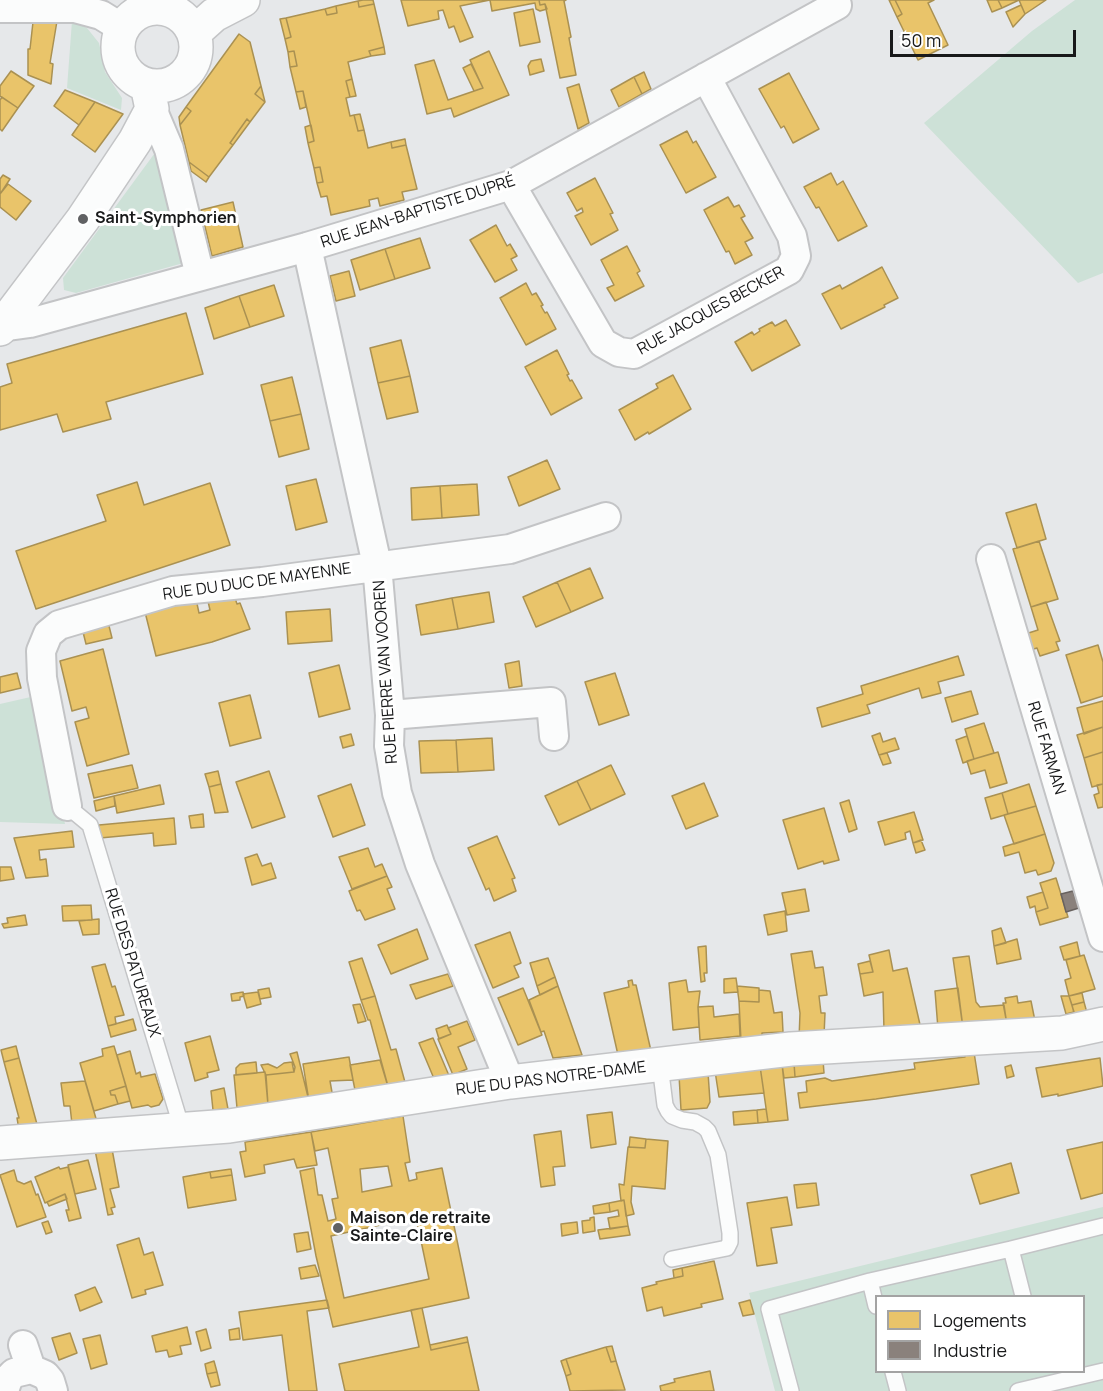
<!DOCTYPE html>
<meta charset="utf-8">
<style>
body{margin:0}
#map{position:relative;width:1103px;height:1391px;overflow:hidden;background:#e6e8ea;font-family:Manrope,sans-serif}
canvas{display:block}
.legend{position:absolute;left:875px;top:1295px;width:210px;height:78px;box-sizing:border-box;background:#fff;border:2px solid #a3a3a3;margin:0;padding:8px 10px;list-style:none;font-size:18px;color:#18191a}
.legend li{display:flex;align-items:center;gap:12px;height:30px}
.legend b{width:30px;border:2px solid #a3a3a3}
.scale{position:absolute;left:890px;top:30px;width:186px;height:27px;box-sizing:border-box;border:3px solid #18191a;border-top:0;padding-left:8px;font-size:18px;line-height:21px;white-space:nowrap;color:#18191a;-webkit-text-stroke:4px #fff;paint-order:stroke}
</style>
<div id="map">
<canvas width="1103" height="1391"></canvas>
<ul class="legend">
<li><b style="height:16px;background:#e9c46a"></b>Logements</li>
<li><b style="height:16px;background:#8a817c"></b>Industrie</li>
</ul>
<div class="scale">50 m</div>
</div>
<script>
const context = document.querySelector('canvas').getContext('2d');
context.lineJoin = 'round';
function fill(path, color) {
  context.fillStyle = color;
  context.fill(path, 'evenodd');
}
function shape(rows) {
  const path = new Path2D();
  for (const r of rows) {
    if (r.length === 3) {
      path.moveTo(r[0] + r[2], r[1]);
      path.arc(r[0], r[1], r[2], 0, 2 * Math.PI);
      continue;
    }
    path.moveTo(r[0], r[1]);
    for (let i = 2; i < r.length; i += 2) path.lineTo(r[i], r[i + 1]);
  }
  return path;
}
function stroke(path, color, width, dash) {
  context.strokeStyle = color;
  context.lineWidth = width;
  context.lineCap = dash ? 'butt' : 'round';
  context.setLineDash(dash || []);
  context.stroke(path);
}
function drawText(font, color, halo, rows, align = 'center') {
  context.font = font + ' Manrope,sans-serif';
  context.lineWidth = 6;
  context.setLineDash([]);
  context.textBaseline = 'middle';
  context.strokeStyle = halo;
  context.fillStyle = color;
  for (const [text, x, y, turn = 0] of rows) {
    context.save();
    context.translate(x, y);
    context.rotate((+turn || 0) * Math.PI / 180);
    context.textAlign = isNaN(turn) ? turn : align;
    if (halo) context.strokeText(text, 0, 0);
    context.fillText(text, 0, 0);
    context.restore();
  }
}
fill(shape([
 [1075,0,1103,0,1103,273,1078,283,924,123,1032,31],
 [72,21,87,28,99,43,105,72,122,98,121,110,67,88],
 [160,146,187,262,76,293,64,290,63,278],
 [35,696,65,824,0,822,0,704],
 [1103,1207,1103,1391,775,1391,749,1293],
 [876,1296,1084,1296,1084,1372,876,1372]
]), '#cde1d7');
const homes = shape([
 [363,0,373,0,374,4,359,7,358,1,363,0],
 [401,0,490,0,460,6,473,37,460,42,454,26,449,28,443,10,438,11,439,19,408,26,401,0],
 [490,0,539,0,540,5,545,4,547,9,540,11,536,9,535,3,492,11,490,0],
 [539,0,566,0,564,1,571,37,569,38,576,75,560,78,545,4,540,5,539,0],
 [889,0,895,0,902,14,897,17,889,0],
 [895,0,934,0,928,3,948,45,918,60,897,17,902,14,895,0],
 [987,0,998,0,1002,8,992,12,987,0],
 [998,0,1019,0,1002,8,998,0],
 [1019,0,1046,0,1025,14,1019,0],
 [358,1,359,7,374,4,384,47,369,51,371,56,348,62,352,79,346,81,350,97,346,98,350,116,354,115,358,131,364,130,368,148,391,142,392,148,406,145,417,189,402,192,404,200,380,206,378,198,369,200,370,206,331,215,327,196,321,197,317,183,323,182,320,167,314,168,308,143,314,141,303,91,296,92,290,67,297,66,294,51,288,52,285,39,291,37,286,18,325,9,327,15,337,13,336,6,358,1],
 [1021,5,1025,14,1013,27,1006,12,1021,5],
 [336,6,337,13,327,15,325,9,336,6],
 [533,9,540,42,520,46,514,13,533,9],
 [286,18,291,37,285,39,280,19,286,18],
 [57,21,50,63,53,64,51,84,28,75,28,49,30,49,33,22,57,21],
 [239,34,250,42,261,86,255,94,265,102,250,122,247,119,230,143,233,145,209,177,189,162,180,125,191,111,186,107,239,34],
 [384,47,385,54,371,56,369,51,384,47],
 [294,51,297,66,290,67,288,52,294,51],
 [489,51,509,95,454,117,451,108,427,114,415,65,434,60,448,100,483,88,470,60,489,51],
 [541,59,544,71,530,75,528,66,531,61,541,59],
 [471,64,483,88,474,91,463,68,471,64],
 [11,71,34,86,18,108,0,96,0,86,11,71],
 [644,72,651,89,642,94,634,77,644,72],
 [789,73,819,129,793,143,784,126,781,128,759,89,789,73],
 [634,77,642,94,619,107,611,90,634,77],
 [352,79,356,96,350,97,346,81,352,79],
 [579,84,589,123,578,129,567,88,579,84],
 [261,86,265,102,255,94,261,86],
 [65,90,95,102,79,125,54,106,65,90],
 [303,91,306,107,300,109,296,92,303,91],
 [2,97,18,108,2,131,0,129,0,100,2,97],
 [95,102,123,114,95,152,72,135,95,102],
 [186,107,191,111,180,125,179,117,186,107],
 [360,114,364,130,358,131,354,115,360,114],
 [247,119,250,122,233,145,230,143,247,119],
 [311,125,314,141,308,143,305,127,311,125],
 [687,131,693,143,696,141,716,177,686,193,660,145,687,131],
 [405,139,406,145,392,148,391,142,405,139],
 [189,162,209,177,206,182,191,171,189,162],
 [320,167,323,182,317,183,314,168,320,167],
 [831,173,837,185,843,181,867,226,838,241,819,207,816,208,804,187,831,173],
 [3,175,10,179,0,194,0,179,3,175],
 [595,178,613,213,610,214,618,230,591,245,575,216,583,212,582,208,577,211,567,193,595,178],
 [8,184,31,201,16,220,0,207,0,194,8,184],
 [728,197,734,207,739,205,745,216,741,218,753,238,745,242,752,255,735,264,729,251,726,252,704,210,728,197],
 [233,202,243,247,212,256,201,210,233,202],
 [496,225,507,246,510,244,517,256,511,259,517,270,495,282,470,240,496,225],
 [420,238,430,268,395,279,385,249,420,238],
 [627,246,640,271,637,273,644,286,615,301,607,288,614,285,601,260,627,246],
 [385,249,395,279,360,290,351,260,385,249],
 [882,267,898,298,884,305,885,307,841,329,822,294,840,285,842,289,882,267],
 [349,271,355,296,336,301,330,276,349,271],
 [526,283,532,295,536,293,543,305,541,306,545,313,547,312,556,329,526,345,500,298,526,283],
 [274,285,284,316,250,327,239,296,274,285],
 [239,296,250,327,214,339,205,308,239,296],
 [186,313,203,374,106,402,111,419,63,432,57,414,0,430,0,387,12,383,7,364,186,313],
 [786,320,800,345,752,371,735,342,752,332,754,335,760,331,759,329,772,322,775,326,786,320],
 [401,340,410,376,378,383,370,348,401,340],
 [557,350,569,374,567,375,570,381,572,380,582,398,551,415,525,367,557,350],
 [673,375,691,409,649,434,648,432,635,440,619,410,658,388,656,384,673,375],
 [410,376,418,412,387,419,378,383,410,376],
 [292,377,301,414,270,421,261,385,292,377],
 [301,414,309,449,279,457,270,421,301,414],
 [547,460,560,489,519,506,508,477,547,460],
 [316,479,327,522,296,530,286,486,316,479],
 [137,482,144,505,210,483,230,545,36,609,16,551,106,521,97,495,137,482],
 [477,484,479,515,442,518,440,486,477,484],
 [440,486,442,518,412,520,411,488,440,486],
 [1036,504,1046,539,1017,548,1006,513,1036,504],
 [1039,541,1058,599,1031,607,1013,549,1039,541],
 [590,568,603,598,571,612,557,582,590,568],
 [557,582,571,612,536,627,523,597,557,582],
 [489,592,494,622,458,629,452,598,489,592],
 [234,595,237,604,240,603,250,629,212,642,156,656,145,612,196,599,199,613,210,610,207,597,234,595],
 [452,598,458,629,421,635,416,605,452,598],
 [1046,602,1060,641,1056,642,1059,650,1040,656,1037,648,1024,652,1019,636,1038,630,1031,607,1046,602],
 [330,609,332,641,288,644,286,612,330,609],
 [108,622,112,638,86,644,82,628,108,622],
 [1098,645,1103,662,1103,696,1081,703,1066,655,1098,645],
 [103,649,129,754,87,766,75,722,89,718,86,707,72,711,60,661,103,649],
 [958,656,964,675,938,682,941,693,922,698,919,688,867,705,870,713,822,727,817,708,863,694,861,686,958,656],
 [519,661,522,686,509,688,505,664,519,661],
 [339,665,350,709,319,717,309,673,339,665],
 [17,673,21,688,0,693,0,677,17,673],
 [615,673,629,715,599,725,585,682,615,673],
 [971,691,978,714,952,722,945,698,971,691],
 [250,695,261,738,230,746,219,703,250,695],
 [1103,701,1103,727,1084,734,1077,708,1103,701],
 [984,723,994,753,974,759,965,729,984,723],
 [1103,727,1103,752,1084,758,1077,735,1103,727],
 [880,733,883,742,895,738,899,749,879,755,872,736,880,733],
 [351,734,354,745,343,748,340,737,351,734],
 [967,736,974,759,963,763,956,740,967,736],
 [492,738,494,770,458,772,456,740,492,738],
 [456,740,458,772,421,773,419,741,456,740],
 [998,752,1007,783,990,788,985,770,971,774,967,761,998,752],
 [1103,752,1103,784,1092,787,1084,758,1103,752],
 [887,753,891,763,883,765,879,755,887,753],
 [132,765,138,788,94,798,88,774,132,765],
 [611,765,625,794,591,810,577,781,611,765],
 [218,771,221,784,209,787,205,774,218,771],
 [269,771,285,817,252,828,236,782,269,771],
 [577,781,591,810,559,825,545,796,577,781],
 [704,783,718,816,686,829,672,796,704,783],
 [221,784,228,812,215,813,209,787,221,784],
 [351,784,365,825,333,837,318,796,351,784],
 [1029,784,1036,806,1008,814,1002,793,1029,784],
 [1103,784,1103,807,1098,808,1094,795,1099,793,1097,785,1103,784],
 [160,785,164,804,117,813,114,796,160,785],
 [1002,793,1008,814,991,819,985,798,1002,793],
 [114,796,115,806,96,811,94,801,114,796],
 [849,800,857,829,849,832,840,803,849,800],
 [1036,806,1045,834,1014,844,1004,815,1036,806],
 [824,808,839,860,824,864,823,861,798,869,783,820,824,808],
 [914,812,923,840,913,843,910,831,905,833,906,839,885,845,878,822,914,812],
 [203,814,204,827,191,828,189,816,203,814],
 [174,818,176,844,154,846,153,833,100,838,99,825,174,818],
 [72,831,74,847,39,850,40,860,46,859,48,876,26,878,14,838,72,831],
 [1045,834,1054,863,1051,871,1038,875,1036,870,1025,873,1019,852,1005,856,1003,847,1045,834],
 [497,836,515,878,512,879,516,891,494,901,489,888,486,890,468,848,497,836],
 [921,840,925,850,916,853,913,843,921,840],
 [368,848,375,867,382,864,387,876,352,889,339,857,368,848],
 [257,854,262,866,271,863,276,878,252,885,245,858,257,854],
 [0,867,11,867,14,879,0,881,0,867],
 [387,876,392,887,387,889,395,909,365,920,360,910,357,911,349,891,387,876],
 [1056,878,1068,917,1040,925,1036,912,1048,908,1040,883,1056,878],
 [805,889,809,911,787,915,782,893,805,889],
 [1043,892,1048,908,1036,912,1035,906,1030,908,1027,897,1043,892],
 [91,905,92,920,63,921,62,906,91,905],
 [785,911,787,931,768,935,764,915,785,911],
 [25,915,27,925,4,928,2,924,8,923,7,918,25,915],
 [99,919,99,934,83,935,79,921,99,919],
 [1001,928,1006,943,994,946,992,931,1001,928],
 [417,929,428,959,391,974,378,945,417,929],
 [510,932,521,963,514,966,519,977,493,988,475,945,510,932],
 [1017,939,1021,959,997,964,994,946,1017,939],
 [1077,942,1080,956,1064,960,1060,947,1077,942],
 [706,946,707,973,704,973,705,981,701,982,698,947,706,946],
 [889,950,893,971,907,968,921,1029,884,1031,883,992,864,996,860,974,873,972,869,955,889,950],
 [812,951,815,968,823,967,827,995,819,996,821,1013,825,1013,824,1036,799,1039,800,1013,791,954,812,951],
 [1084,955,1095,989,1069,996,1065,980,1071,978,1066,960,1084,955],
 [969,956,976,1002,980,1007,1004,1005,1007,1025,963,1028,953,958,969,956],
 [362,958,375,996,361,1000,349,962,362,958],
 [548,958,555,977,537,986,530,963,548,958],
 [870,961,873,972,860,974,858,964,870,961],
 [105,964,112,987,115,986,124,1015,115,1017,116,1024,108,1026,92,967,105,964],
 [448,974,453,986,416,999,410,985,448,974],
 [555,977,558,986,540,995,537,986,555,977],
 [736,978,738,992,724,993,724,979,736,978],
 [632,980,633,985,636,985,651,1051,618,1055,604,993,629,987,628,981,632,980],
 [686,980,688,992,700,991,698,1007,699,1027,673,1030,669,983,686,980],
 [558,986,582,1055,553,1058,544,1031,541,1032,529,1000,558,986],
 [737,986,759,988,759,1002,739,1001,737,986],
 [269,988,271,997,260,999,258,990,269,988],
 [523,988,542,1035,518,1045,498,998,523,988],
 [958,988,963,1028,938,1029,935,991,958,988],
 [759,990,770,991,774,1013,782,1012,783,1032,762,1033,762,1041,741,1041,739,1001,759,1002,759,990],
 [243,992,244,996,240,997,240,1000,232,1001,231,994,243,992],
 [258,992,261,1004,247,1008,243,994,258,992],
 [1082,993,1084,1002,1072,1005,1069,996,1082,993],
 [375,996,391,1050,396,1049,406,1086,389,1090,370,1020,368,1020,361,1000,375,996],
 [1017,996,1018,1003,1031,1001,1035,1021,1007,1024,1003,1003,1006,1003,1005,998,1017,996],
 [1061,996,1069,996,1074,1012,1066,1014,1061,996],
 [1084,1002,1087,1013,1075,1017,1072,1005,1084,1002],
 [360,1004,366,1021,358,1023,353,1005,360,1004],
 [713,1006,714,1017,739,1014,740,1036,700,1040,698,1007,713,1006],
 [133,1019,136,1030,111,1037,108,1026,133,1019],
 [467,1021,475,1040,458,1047,467,1069,453,1075,438,1039,451,1034,448,1028,467,1021],
 [447,1025,451,1034,439,1039,436,1029,447,1025],
 [210,1036,219,1070,207,1073,208,1077,195,1081,185,1043,210,1036],
 [433,1038,450,1078,435,1081,419,1043,433,1038],
 [16,1046,19,1058,4,1062,1,1050,16,1046],
 [114,1046,126,1086,110,1091,111,1095,115,1095,118,1104,94,1111,80,1063,103,1056,102,1049,114,1046],
 [973,1046,979,1084,876,1099,800,1108,798,1093,807,1092,806,1081,825,1078,832,1081,915,1069,914,1063,965,1057,964,1048,973,1046],
 [130,1051,136,1074,140,1072,141,1077,155,1074,163,1099,159,1105,151,1107,148,1105,132,1108,117,1055,130,1051],
 [297,1052,309,1101,268,1105,266,1075,294,1072,295,1067,290,1054,297,1052],
 [349,1057,353,1080,330,1081,333,1098,309,1101,303,1064,349,1057],
 [19,1058,38,1128,19,1130,17,1118,19,1118,4,1062,19,1058],
 [1100,1058,1103,1086,1058,1096,1058,1094,1042,1097,1036,1068,1100,1058],
 [380,1060,389,1090,356,1095,350,1065,380,1060],
 [823,1060,824,1073,795,1077,794,1063,823,1060],
 [256,1062,257,1073,236,1075,236,1068,240,1064,256,1062],
 [292,1062,294,1072,266,1075,261,1065,268,1064,277,1068,284,1063,292,1062],
 [794,1063,795,1077,784,1078,782,1064,794,1063],
 [782,1064,788,1120,768,1122,760,1066,782,1064],
 [1011,1065,1014,1076,1007,1078,1005,1067,1011,1065],
 [760,1066,764,1093,719,1097,715,1071,760,1066],
 [265,1072,268,1105,237,1108,234,1075,265,1072],
 [708,1072,710,1102,707,1108,681,1110,679,1075,708,1072],
 [85,1081,97,1122,72,1124,70,1106,64,1106,61,1083,85,1081],
 [126,1086,130,1101,118,1104,115,1095,111,1095,110,1091,126,1086],
 [224,1088,228,1109,213,1110,211,1091,224,1088],
 [766,1109,768,1122,758,1123,757,1110,766,1109],
 [757,1110,758,1123,734,1125,733,1112,757,1110],
 [612,1112,616,1144,591,1148,587,1115,612,1112],
 [403,1116,410,1162,405,1163,409,1181,417,1179,416,1173,442,1168,469,1298,333,1327,316,1256,300,1171,314,1168,318,1195,322,1195,328,1221,336,1219,332,1199,338,1198,328,1148,315,1151,311,1132,403,1116],
 [388,1166,392,1186,362,1192,360,1169,388,1166],
 [416,1217,429,1279,344,1298,331,1236,416,1217],
 [561,1131,565,1166,553,1167,555,1185,541,1187,534,1135,561,1131],
 [311,1132,317,1165,297,1168,294,1159,264,1165,265,1173,245,1177,240,1152,246,1151,245,1142,311,1132],
 [630,1137,646,1139,645,1148,629,1147,630,1137],
 [646,1139,668,1141,665,1189,632,1186,631,1202,634,1214,626,1216,624,1200,621,1201,619,1184,624,1185,628,1147,645,1148,646,1139],
 [1103,1142,1103,1193,1081,1199,1067,1150,1103,1142],
 [112,1149,119,1187,110,1189,115,1207,111,1208,113,1214,108,1215,95,1150,112,1149],
 [88,1160,96,1189,75,1194,68,1165,88,1160],
 [1011,1163,1019,1193,980,1204,971,1175,1011,1163],
 [59,1167,60,1169,68,1167,81,1218,69,1221,66,1210,69,1210,65,1194,45,1203,35,1177,59,1167],
 [231,1169,232,1175,211,1178,210,1172,231,1169],
 [14,1170,17,1181,24,1184,31,1181,36,1195,38,1194,46,1217,17,1227,0,1175,14,1170],
 [210,1172,211,1178,232,1175,236,1200,188,1208,183,1177,210,1172],
 [816,1183,819,1205,797,1208,794,1185,816,1183],
 [65,1194,67,1199,49,1206,47,1202,65,1194],
 [787,1197,792,1225,771,1228,777,1263,757,1266,747,1203,787,1197],
 [624,1200,628,1226,610,1229,608,1218,619,1216,618,1210,610,1212,609,1203,624,1200],
 [609,1203,610,1212,594,1214,593,1206,609,1203],
 [594,1217,595,1231,583,1233,582,1221,590,1220,590,1218,594,1217],
 [48,1221,52,1232,46,1234,42,1223,48,1221],
 [577,1222,578,1233,562,1236,561,1224,577,1222],
 [628,1226,630,1235,600,1239,598,1230,628,1226],
 [308,1232,311,1249,297,1252,294,1234,308,1232],
 [139,1238,144,1255,153,1252,163,1285,145,1290,146,1294,132,1298,117,1245,139,1238],
 [714,1261,723,1299,701,1304,702,1307,664,1316,662,1307,647,1311,642,1288,657,1284,656,1282,683,1276,682,1268,714,1261],
 [315,1265,319,1276,301,1279,299,1268,315,1265],
 [682,1268,683,1276,674,1278,673,1270,682,1268],
 [95,1287,102,1302,80,1311,75,1295,95,1287],
 [327,1300,329,1308,307,1311,317,1391,289,1391,282,1335,243,1340,239,1312,327,1300],
 [750,1300,754,1314,743,1316,739,1303,750,1300],
 [422,1308,431,1350,468,1342,479,1391,345,1391,339,1364,419,1347,411,1310,422,1308],
 [187,1327,191,1344,180,1346,182,1354,169,1357,167,1350,156,1352,152,1336,187,1327],
 [239,1328,240,1339,230,1340,229,1330,239,1328],
 [206,1329,211,1348,201,1351,196,1332,206,1329],
 [70,1333,77,1353,59,1360,52,1338,70,1333],
 [100,1335,107,1364,91,1369,83,1339,100,1335],
 [467,1337,468,1342,431,1350,430,1345,467,1337],
 [612,1346,616,1361,611,1362,606,1347,612,1346],
 [606,1347,611,1362,616,1361,625,1390,570,1391,566,1376,571,1374,566,1359,606,1347],
 [566,1359,571,1374,566,1376,561,1361,566,1359],
 [214,1361,217,1372,207,1374,205,1364,214,1361],
 [710,1371,714,1391,661,1391,660,1386,675,1382,674,1379,710,1371],
 [217,1372,220,1385,211,1387,207,1374,217,1372]
]);
fill(homes, '#e9c46a');
stroke(homes, '#aa9152', 1.5);
const industry = shape([
 [1073,891,1079,908,1066,912,1061,894,1073,891]
]);
fill(industry, '#8a817c');
stroke(industry, '#68625f', 1.5);
const lane = shape([
 [67,806,90,825,182,1129],
 [662,1064,662,1081,665,1105,668,1111,672,1116,682,1120,695,1122,704,1127,708,1131,718,1155,730,1233,730,1242,727,1248,672,1259],
 [870,1281,1011,1249],
 [1023,1296,1011,1249,1103,1226],
 [893,1372,898,1391],
 [791,1391,769,1309,870,1281,876,1306],
 [1018,1391,1103,1371]
]);
const street = shape([
 [0,8,75,8,101,15,122,28],
 [152,109,169,149,200,276],
 [511,185,603,343,619,352,634,354,789,270,796,256,792,236,706,77],
 [307,247,377,565,390,715,389,746,397,793,420,864,510,1082],
 [1,327,30,323,307,247,511,185,837,5],
 [991,559,1103,937],
 [390,715,551,702,554,736],
 [67,806,42,678,41,651,48,634,59,625,173,591,262,582,510,549,606,517],
 [23,1345,31,1369],
 [4,1391,8,1379,14,1373,31,1369,45,1375,50,1381,53,1391]
]);
const secondary = shape([
 [157,47,39],
 [194,33,214,15,243,0],
 [0,329,83,219,135,141,152,109,147,85],
 [0,1143,229,1126,510,1082,791,1049,1062,1033,1103,1024]
]);
stroke(lane, '#c3c4c6', 18);
stroke(street, '#c3c4c6', 32);
stroke(secondary, '#c3c4c6', 36);
stroke(lane, '#fbfcfc', 15);
stroke(street, '#fbfcfc', 28);
stroke(secondary, '#fbfcfc', 33);
for (const [x, y, r, color] of [
 [83,219,6,"#606163"],
 [338,1228,6,"#606163"]
]) {
  const dot = new Path2D();
  dot.arc(x, y, r, 0, 2 * Math.PI);
  context.fillStyle = color;
  context.fill(dot);
  stroke(dot, '#fff', 2);
}
drawText('16px', '#18191a', '#fff', [
 ["RUE JEAN-BAPTISTE DUPRÉ",418,212,-18],
 ["RUE JACQUES BECKER",711,311,-29],
 ["RUE DU DUC DE MAYENNE",257,582,-8],
 ["RUE PIERRE VAN VOOREN",386,672,-94],
 ["RUE FARMAN",1046,748,73],
 ["RUE DES PATUREAUX",132,963,73],
 ["RUE DU PAS NOTRE-DAME",551,1079,-7]
]);
drawText('bold 16px', '#18191a', '#fff', [
 ["Saint-Symphorien",95,219],
 ["Maison de retraite",350,1219],
 ["Sainte-Claire",350,1237]
], 'left');
</script>
